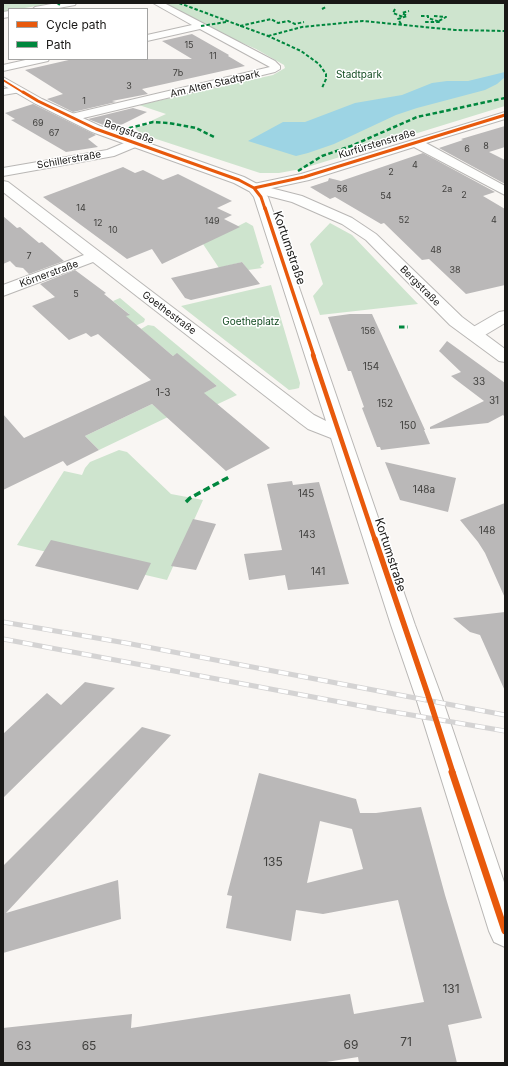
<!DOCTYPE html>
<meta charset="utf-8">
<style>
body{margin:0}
#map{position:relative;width:508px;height:1066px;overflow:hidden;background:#f9f6f3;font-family:Inter,sans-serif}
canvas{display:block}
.frame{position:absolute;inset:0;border:4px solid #191816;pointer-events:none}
.legend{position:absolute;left:8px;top:8px;width:140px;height:52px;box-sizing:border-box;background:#fff;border:1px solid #a3a3a2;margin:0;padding:5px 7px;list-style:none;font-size:12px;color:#191816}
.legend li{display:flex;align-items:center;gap:8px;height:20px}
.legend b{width:20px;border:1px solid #a3a3a2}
</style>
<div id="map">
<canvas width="508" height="1066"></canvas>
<div class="frame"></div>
<ul class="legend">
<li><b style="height:5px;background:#e8590c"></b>Cycle path</li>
<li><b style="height:5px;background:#00873e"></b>Path</li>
</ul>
</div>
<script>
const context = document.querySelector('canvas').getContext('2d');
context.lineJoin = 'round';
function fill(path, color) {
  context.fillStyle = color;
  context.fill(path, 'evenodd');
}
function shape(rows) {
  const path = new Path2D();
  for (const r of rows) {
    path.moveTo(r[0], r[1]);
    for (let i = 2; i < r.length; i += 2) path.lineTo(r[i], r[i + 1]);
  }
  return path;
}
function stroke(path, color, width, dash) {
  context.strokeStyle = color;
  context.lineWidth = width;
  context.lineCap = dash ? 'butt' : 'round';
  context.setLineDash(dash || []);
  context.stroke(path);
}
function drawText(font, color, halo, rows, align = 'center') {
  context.font = font + ' Inter,sans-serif';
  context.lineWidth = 3;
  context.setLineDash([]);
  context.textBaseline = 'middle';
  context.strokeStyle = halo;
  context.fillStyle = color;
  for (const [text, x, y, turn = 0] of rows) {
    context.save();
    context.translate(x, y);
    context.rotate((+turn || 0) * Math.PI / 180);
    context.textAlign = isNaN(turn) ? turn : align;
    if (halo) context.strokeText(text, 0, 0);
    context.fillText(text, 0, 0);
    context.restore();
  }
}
fill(shape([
 [3,3,54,3,19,9,9,9,9,11,3,12],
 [164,3,505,3,505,106,301,169,279,173,260,173,135,132,138,131,135,128,149,124,153,120,166,114,139,105,273,75,285,68,284,65,256,49,231,38],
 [246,222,253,226,264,263,260,266,262,268,248,270,242,262,219,268,203,244],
 [330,223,352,235,418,304,320,315,313,296,323,284,310,244],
 [271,285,300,383,299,388,295,389,289,390,181,306],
 [120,298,145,319,144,322,121,332,121,318,129,314,113,301],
 [148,325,154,326,237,395,203,411,190,400,217,386,177,354,173,356,141,329],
 [152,404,168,417,99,450,85,436],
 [119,450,127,452,171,494,203,500,167,580,17,545,64,471,82,475,85,468,90,462]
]), '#cee4ce');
fill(shape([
 [505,72,505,77,497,84,485,90,417,108,396,115,334,144,308,153,296,156,248,141,283,122,305,122,355,103,402,95,432,83,447,81,468,81]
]), '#9dd4e4');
fill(shape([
 [192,34,229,55,228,56,245,66,142,89,148,94,112,101,116,102,73,112,47,99,63,94,25,70,73,59,192,59,162,41],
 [33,104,96,135,88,139,98,147,66,152,11,120,15,119,5,113],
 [133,108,147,112,123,124,111,128,88,119],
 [505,126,505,147,489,152,505,160,505,184,439,148,463,140,461,139],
 [423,153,495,192,483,196,505,209,505,285,466,294,429,259,422,260,384,223,381,224,335,197,330,199,310,187,328,181,329,178,341,181],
 [123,167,135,173,143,170,163,180,178,174,232,201,217,208,232,215,224,219,240,227,162,264,152,249,127,259,43,197],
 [3,216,17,228,20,227,39,243,42,242,64,261,29,274,23,268,16,267,10,261,3,264],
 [242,262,260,284,191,300,185,298,171,278],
 [75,270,106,293,104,294,130,315,126,316,173,356,177,353,217,386,204,393,270,448,226,471,152,404,85,436,99,450,67,466,63,461,3,490,3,414,24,438,151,380,98,334,91,337,86,333,69,340,32,306,55,297,40,284],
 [350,314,372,314,425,430,424,430,430,444,381,450,380,447,377,447,362,408,364,407,351,371,348,371,328,317],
 [447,341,505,383,505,417,503,415,488,423,430,429,430,427,484,401,451,376,461,372,439,351],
 [385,462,456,478,448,512,400,500],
 [292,481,293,485,319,482,349,584,288,590,285,575,249,580,244,554,282,550,267,484],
 [505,503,505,598,485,553,478,542,460,520],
 [193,519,216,524,196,570,171,566],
 [51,540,151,563,138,590,35,566],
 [505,612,505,691,480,635,470,632,453,618],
 [85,682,115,688,3,798,3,734,47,693,61,705],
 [142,727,171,735,6,913,118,880,121,919,3,953,3,866],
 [259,773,356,799,360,813,376,813,421,807,445,895,482,1018,448,1025,457,1063,359,1063,358,1057,320,1063,3,1063,3,1028,132,1014,131,1028,350,994,354,1014,424,1002,398,900,323,914,296,910,291,941,226,928,232,896,227,895],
 [320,821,352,829,363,869,307,883]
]), '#bab8b8');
const minor = shape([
 [57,3,76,3,75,5,53,9,33,9,35,7,57,3],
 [153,3,164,3,275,61,280,66,280,69,275,72,71,121,67,119,65,117,67,115,270,67,200,29,147,41,147,35,192,25,153,3],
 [9,11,9,17,3,18,3,12,9,11],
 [30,59,49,59,48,61,3,71,3,65,30,59],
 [17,87,23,90,21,92,3,95,3,89,17,87],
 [505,112,505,119,426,143,505,186,505,195,414,147,309,180,263,190,268,197,415,625,442,698,505,885,505,947,494,942,489,931,416,698,391,625,331,438,308,429,300,423,93,262,3,296,3,285,84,255,3,192,3,181,8,182,314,415,326,421,254,197,247,188,249,185,301,174,505,112],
 [134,139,138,140,140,143,138,146,114,156,3,176,3,168,107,150,134,139],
 [505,311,505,323,480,338,474,339,468,338,465,334,468,330,499,312,505,311]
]);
const tertiary = shape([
 [3,77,42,99,100,126,244,177,259,185,302,196,352,218,376,234,462,317,505,349,505,362,499,361,450,325,366,240,342,224,292,202,249,191,234,183,92,132,34,103,3,85,3,77]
]);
stroke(minor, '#b9b7b5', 2);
stroke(tertiary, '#b9b7b5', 2);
fill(minor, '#fefefd');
fill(tertiary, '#fefefd');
const rail = shape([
 [3,622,126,643,505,715],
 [3,639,388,711,505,731]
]);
stroke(rail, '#d4d3d3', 5);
stroke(rail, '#fff', 3.5, [10]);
stroke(shape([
 [57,3,60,5],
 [179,3,268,36,301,51,319,64,326,74,326,79,322,88],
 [322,9,326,7],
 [395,9,393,13,403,17],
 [421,16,428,16,428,18,440,22,425,22],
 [434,16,446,17,439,21],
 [401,24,398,19,407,16,402,13,409,11],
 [201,26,226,22],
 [240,26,271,19,278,23,288,21,295,24,304,22],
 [268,36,302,27,363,21,455,30,505,31]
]), '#00873e', 2, [3.5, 2]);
stroke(shape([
 [122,130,153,122,169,123,196,128,214,137],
 [298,171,322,156,351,146,417,117,505,98]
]), '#00873e', 2.5, [4.5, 2.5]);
stroke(shape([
 [399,327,408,327]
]), '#00873e', 3, [5.5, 3]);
stroke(shape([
 [186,502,190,498,229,477]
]), '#00873e', 3.5, [7, 3.5]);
stroke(shape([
 [3,80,24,93]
]), '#e8590c', 2);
stroke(shape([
 [23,92,38,101,96,129,239,180,254,188,261,197,265,209],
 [254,188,304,177,505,115]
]), '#e8590c', 3);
stroke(shape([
 [265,208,314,356]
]), '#e8590c', 3.5);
stroke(shape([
 [313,355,375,540]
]), '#e8590c', 4.5);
stroke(shape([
 [375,539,429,698,453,773]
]), '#e8590c', 5.5);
stroke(shape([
 [452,772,505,931]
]), '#e8590c', 7);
drawText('9px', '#41403e', null, [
 ["15",189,45],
 ["11",213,56],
 ["7b",178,73],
 ["3",129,86],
 ["1",84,101],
 ["69",38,123],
 ["67",54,133],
 ["8",486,146],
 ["6",467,149],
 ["4",415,165],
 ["2",391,172],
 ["56",342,189],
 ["2a",447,189],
 ["2",464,195],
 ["54",386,196],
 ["14",81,208],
 ["52",404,220],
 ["4",494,220],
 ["149",212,221],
 ["12",98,223],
 ["10",113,230],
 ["48",436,250],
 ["7",29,256],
 ["38",455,270],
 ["5",76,294],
 ["156",368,331]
]);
drawText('10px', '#124b21', '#fff', [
 ["Stadtpark",359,75],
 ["Goetheplatz",251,322]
]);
drawText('10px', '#191816', '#fff', [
 ["Am Alten Stadtpark",215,84,-13],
 ["Bergstraße",129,132,20],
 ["Kurfürstenstraße",377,144,-17],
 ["Schillerstraße",69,160,-10],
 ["Körnerstraße",49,274,-20],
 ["Bergstraße",420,286,45],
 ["Goethestraße",169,313,37]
]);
drawText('10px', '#41403e', null, [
 ["154",371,367],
 ["33",479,382],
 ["1-3",163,393],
 ["31",494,401],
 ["152",385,404],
 ["150",408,426],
 ["148a",424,490],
 ["145",306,494],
 ["148",487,531],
 ["143",307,535],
 ["141",318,572]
]);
drawText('12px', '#191816', '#fff', [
 ["Kortumstraße",289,248,71],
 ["Kortumstraße",390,555,72]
]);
drawText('12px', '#41403e', null, [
 ["135",273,862],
 ["131",451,989],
 ["71",406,1042],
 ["69",351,1045],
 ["63",24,1046],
 ["65",89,1046]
]);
</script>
